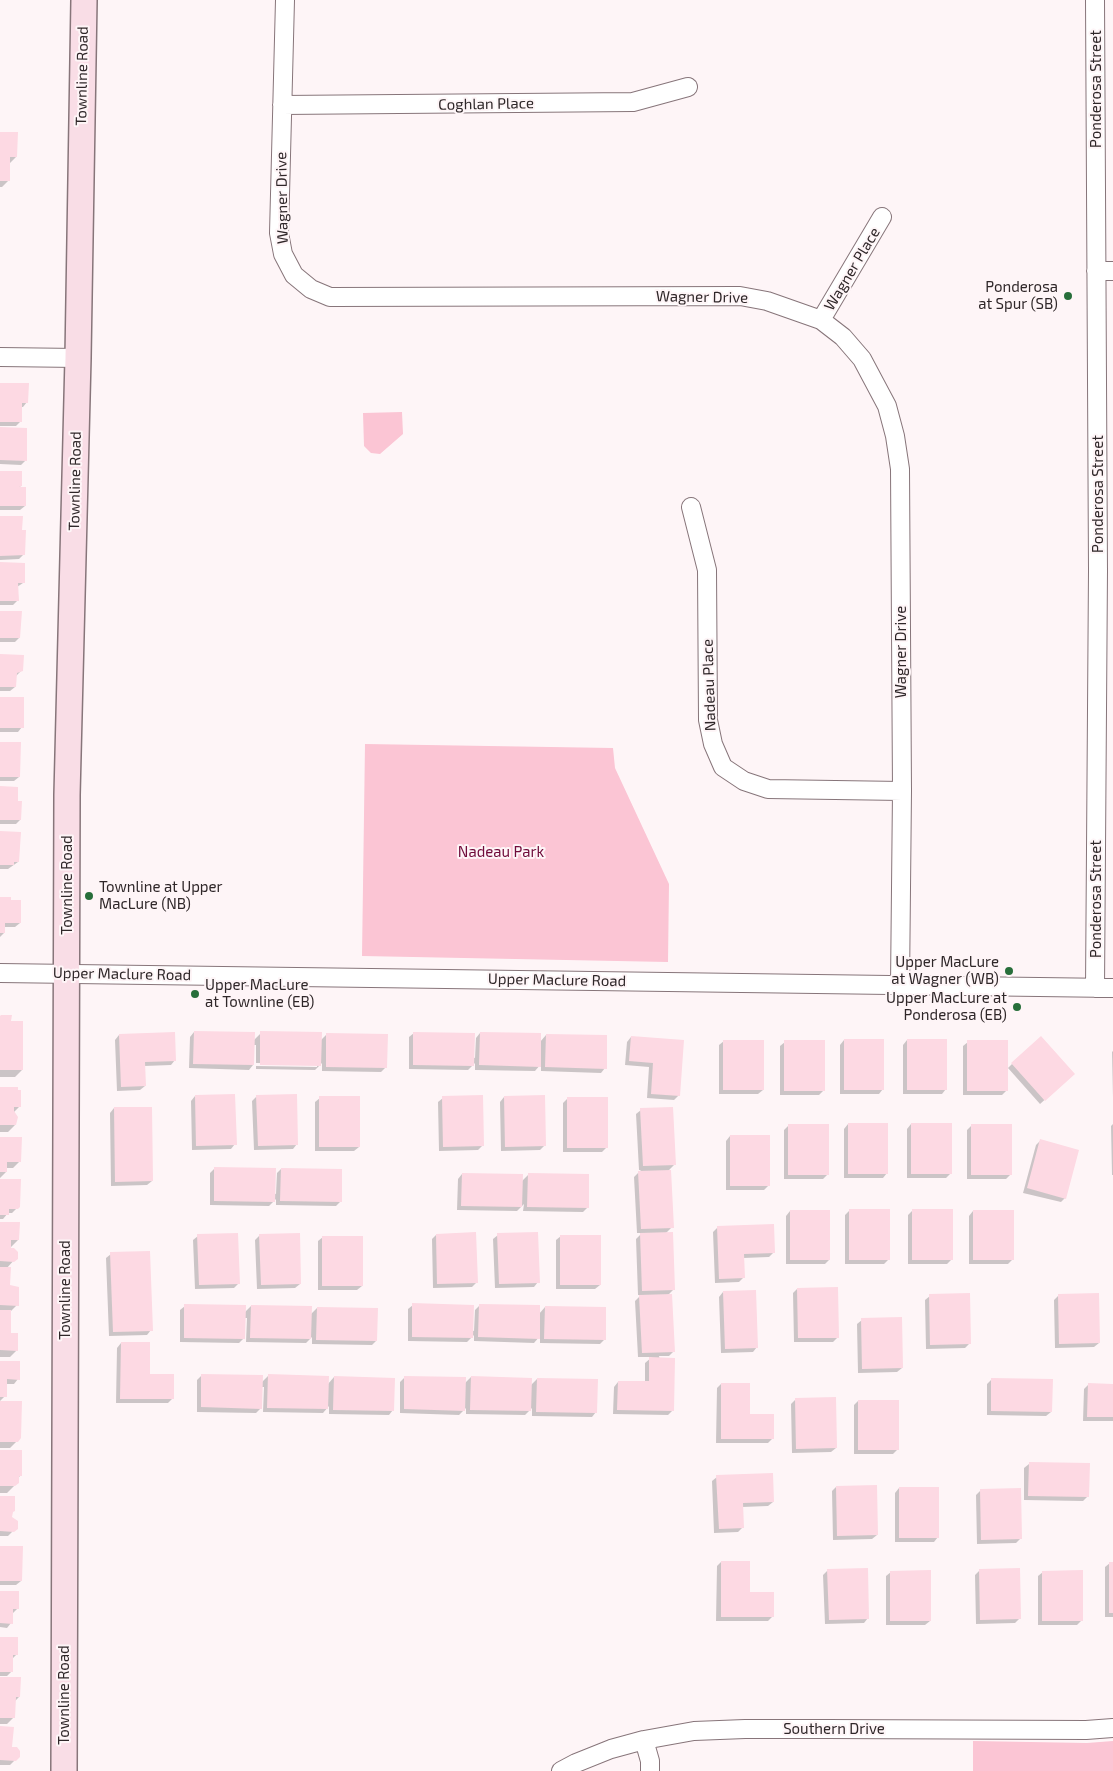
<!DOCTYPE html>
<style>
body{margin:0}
canvas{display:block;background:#fef5f7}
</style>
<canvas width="1113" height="1771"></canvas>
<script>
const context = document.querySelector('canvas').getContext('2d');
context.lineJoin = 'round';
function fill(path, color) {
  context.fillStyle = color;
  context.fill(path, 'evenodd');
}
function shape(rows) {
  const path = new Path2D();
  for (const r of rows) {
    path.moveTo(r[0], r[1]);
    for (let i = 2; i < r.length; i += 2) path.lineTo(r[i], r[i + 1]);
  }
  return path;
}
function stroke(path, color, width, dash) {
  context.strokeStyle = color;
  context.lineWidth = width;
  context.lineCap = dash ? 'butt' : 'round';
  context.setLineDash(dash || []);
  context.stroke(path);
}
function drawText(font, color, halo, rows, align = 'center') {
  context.font = font + ' "Exo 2",sans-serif';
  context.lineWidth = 4;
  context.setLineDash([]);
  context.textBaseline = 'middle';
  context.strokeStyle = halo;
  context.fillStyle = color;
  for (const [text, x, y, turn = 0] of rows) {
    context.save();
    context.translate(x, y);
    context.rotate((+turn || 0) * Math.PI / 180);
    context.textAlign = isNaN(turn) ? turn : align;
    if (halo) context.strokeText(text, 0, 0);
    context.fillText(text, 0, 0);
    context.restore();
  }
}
fill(shape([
 [402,412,403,434,380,454,371,453,364,446,363,413],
 [365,744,613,748,615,768,669,884,668,962,362,956],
 [973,1741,1087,1743,1113,1741,1113,1771,973,1771]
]), '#fbc5d4');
fill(shape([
 [0,134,16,157,9,164,9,180,2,187,0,187],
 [0,384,27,402,23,407,20,407,20,422,16,426,0,426],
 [0,429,26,460,21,465,0,464],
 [0,472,21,486,18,488,25,506,20,510,0,510],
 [0,517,24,554,19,559,0,560],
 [0,563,23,583,17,587,18,600,13,605,0,605],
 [0,612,19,638,15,642,0,642],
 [0,655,22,670,16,676,15,687,10,691,0,691],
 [0,699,22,727,18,732,0,732],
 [0,743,19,777,14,781,0,781],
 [0,788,20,820,16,824,0,824],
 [0,833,18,862,8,869,0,869],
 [0,899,20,923,15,927,4,927,4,933,0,937],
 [0,1018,10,1022,22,1070,15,1077,0,1077],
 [194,1032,254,1040,261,1033,320,1041,327,1034,386,1067,381,1072,322,1071,322,1063,315,1070,256,1069,256,1066,317,1067,317,1064,256,1063,256,1045,254,1045,253,1065,249,1070,189,1068,190,1037],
 [414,1033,475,1058,476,1038,480,1033,540,1042,546,1035,605,1068,601,1073,541,1071,541,1064,535,1071,475,1070,475,1063,468,1070,409,1069,409,1037],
 [119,1035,175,1060,171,1065,144,1066,145,1086,140,1090,117,1091,115,1040],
 [631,1037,683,1041,679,1095,674,1100,647,1098,649,1067,625,1065,627,1042],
 [844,1040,883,1089,879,1094,840,1094,840,1045],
 [907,1040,946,1089,942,1094,903,1094,903,1045],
 [724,1041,763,1090,758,1094,719,1094,719,1045],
 [785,1042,824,1090,819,1095,780,1095,780,1046],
 [968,1042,1007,1090,1002,1095,963,1095,963,1046],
 [1113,1051,1113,1098,1112,1052],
 [1012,1064,1069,1078,1040,1104,1008,1068],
 [0,1088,19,1107,14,1112,15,1125,8,1132,0,1132],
 [195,1096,235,1144,231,1149,192,1150,191,1101],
 [257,1096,297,1144,293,1149,254,1150,252,1101],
 [504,1097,545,1145,540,1150,501,1151,500,1102],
 [320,1098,359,1147,354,1151,315,1151,315,1102],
 [443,1098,483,1145,478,1150,439,1151,438,1102],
 [567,1099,606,1148,602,1152,563,1152,563,1103],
 [114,1108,152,1181,147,1185,111,1186,110,1113],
 [641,1110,674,1165,668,1171,672,1227,666,1233,674,1289,668,1295,673,1352,669,1356,659,1356,673,1410,668,1415,613,1414,614,1387,618,1382,645,1383,645,1363,652,1357,638,1357,635,1301,641,1295,638,1295,636,1239,642,1233,637,1233,634,1177,641,1170,639,1170,636,1114],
 [848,1124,887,1173,883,1178,844,1178,844,1129],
 [911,1124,951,1173,946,1178,907,1178,907,1129],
 [1113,1124,1113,1175,1112,1175,1111,1126],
 [789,1125,828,1174,823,1179,784,1179,784,1130],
 [972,1125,1011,1174,1006,1179,967,1179,967,1130],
 [730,1136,769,1185,764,1190,726,1190,726,1141],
 [0,1138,20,1161,13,1168,6,1168,6,1172,0,1178],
 [1040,1141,1065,1198,1061,1202,1023,1193,1036,1145],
 [215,1168,276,1194,277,1173,281,1169,340,1202,336,1206,276,1205,276,1199,269,1206,210,1205,210,1173],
 [462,1174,522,1181,529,1174,588,1207,583,1212,523,1211,524,1204,517,1211,457,1210,458,1179],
 [0,1180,19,1206,12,1213,8,1213,3,1219,0,1219],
 [850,1210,889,1259,884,1264,845,1264,845,1215],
 [913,1210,952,1259,947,1264,908,1264,908,1215],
 [790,1211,829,1260,825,1264,786,1264,786,1216],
 [973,1211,1012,1260,1008,1264,969,1264,969,1216],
 [0,1223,18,1240,9,1249,16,1258,6,1269,9,1287,17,1305,9,1313,9,1334,17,1350,10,1357,0,1357],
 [718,1227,774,1252,769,1257,743,1258,743,1278,739,1282,715,1283,713,1232],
 [260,1235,300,1284,295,1288,257,1289,255,1240],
 [436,1235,476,1283,472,1287,433,1288,432,1239],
 [498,1235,538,1282,534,1287,495,1288,493,1239],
 [198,1236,238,1284,234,1288,195,1289,193,1240],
 [561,1236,600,1285,595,1289,556,1289,556,1240],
 [323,1237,362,1286,357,1290,318,1290,318,1241],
 [111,1254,151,1330,147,1335,109,1336,106,1258],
 [797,1289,838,1337,833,1342,794,1342,793,1293],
 [723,1292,757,1347,753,1352,721,1353,719,1297],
 [1059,1295,1099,1343,1094,1347,1055,1348,1054,1300],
 [930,1296,970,1343,965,1348,926,1349,925,1300],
 [413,1305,474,1331,475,1310,480,1305,539,1314,545,1307,604,1340,600,1344,540,1343,540,1336,534,1343,474,1341,474,1335,467,1342,408,1341,408,1309],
 [185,1306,244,1313,251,1306,311,1314,317,1308,376,1341,372,1345,312,1344,312,1337,306,1343,246,1342,247,1318,244,1318,244,1338,239,1343,180,1342,180,1310],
 [862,1320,902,1368,897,1372,858,1373,857,1324],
 [121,1343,149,1375,172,1399,168,1403,116,1403,117,1348],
 [0,1362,18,1379,14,1384,5,1384,5,1396,0,1401],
 [202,1375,261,1383,268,1376,328,1384,334,1377,393,1410,389,1415,329,1414,329,1406,323,1413,263,1412,264,1387,261,1387,261,1408,256,1413,197,1412,197,1380],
 [405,1377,464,1384,471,1377,530,1386,537,1379,596,1412,592,1417,532,1416,532,1408,525,1415,466,1414,466,1408,459,1415,400,1413,400,1382],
 [992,1379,1051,1412,1046,1416,987,1415,987,1384],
 [721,1384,749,1415,772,1439,768,1443,716,1443,717,1388],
 [1088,1385,1113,1385,1113,1421,1083,1421,1084,1389],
 [795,1400,836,1448,831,1452,792,1453,791,1404],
 [858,1401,897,1450,893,1454,854,1454,854,1405],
 [0,1402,20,1438,10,1448,0,1448],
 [0,1452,20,1476,18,1478,18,1482,7,1493,0,1493],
 [1029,1464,1088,1496,1083,1501,1024,1500,1024,1468],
 [717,1477,773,1502,768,1506,742,1507,743,1527,738,1532,714,1533,712,1481],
 [836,1487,877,1535,872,1539,833,1540,832,1491],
 [899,1488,938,1537,934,1542,895,1542,895,1493],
 [981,1490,1021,1538,1016,1543,977,1544,976,1495],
 [0,1497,11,1513,11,1517,16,1528,8,1536,0,1536],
 [0,1547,21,1581,16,1585,0,1585],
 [721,1562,749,1593,772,1617,768,1621,716,1621,717,1566],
 [1110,1563,1113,1563,1113,1617,1105,1617,1105,1567],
 [828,1570,868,1618,864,1623,825,1624,823,1575],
 [980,1570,1020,1618,1015,1623,976,1624,975,1575],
 [891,1572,930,1621,925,1625,886,1625,886,1576],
 [1043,1572,1081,1621,1077,1625,1038,1625,1038,1576],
 [0,1592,18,1608,13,1613,11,1623,7,1628,0,1627],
 [0,1638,17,1654,12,1659,12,1671,7,1676,0,1676],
 [0,1678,19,1697,14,1702,14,1717,7,1724,0,1724],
 [0,1727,11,1748,19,1756,10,1765,0,1765]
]), '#0003');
fill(shape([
 [0,132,18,132,17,157,10,157,10,181,0,181],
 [0,383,29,383,28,403,22,403,22,422,0,422],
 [0,427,27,428,27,461,0,460],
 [0,471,22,471,22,486,19,487,26,487,26,506,0,506],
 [0,516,23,516,22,530,26,530,25,555,0,556],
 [0,562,25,563,25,583,18,583,19,601,0,601],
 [0,611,22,611,20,638,0,638],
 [0,654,24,655,23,671,17,673,16,687,0,687],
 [0,697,24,697,24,728,0,728],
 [0,742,21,742,20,777,0,777],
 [0,786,18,787,18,801,22,801,21,820,0,820],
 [0,831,21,832,19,862,14,862,14,865,0,865],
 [0,897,11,897,11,900,21,900,21,923,5,923,5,933,0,933],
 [1,1015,12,1015,11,1021,23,1021,23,1070,0,1070,0,1016],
 [194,1031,255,1032,254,1065,193,1064],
 [260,1031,322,1032,321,1066,260,1065],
 [175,1032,176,1061,145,1062,146,1086,121,1087,119,1034],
 [413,1032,475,1033,474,1066,413,1065],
 [480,1032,541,1033,541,1067,479,1065],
 [326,1033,388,1034,387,1068,326,1067],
 [546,1034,607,1035,607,1069,545,1067],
 [631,1036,684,1040,680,1096,651,1094,653,1063,629,1061],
 [1041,1036,1075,1074,1045,1101,1011,1063],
 [844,1039,884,1039,884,1090,844,1090],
 [907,1039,947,1039,947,1090,907,1090],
 [723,1040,764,1040,764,1090,723,1090],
 [784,1040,825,1040,825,1091,784,1091],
 [967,1040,1008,1040,1008,1091,967,1091],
 [0,1087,18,1087,18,1090,21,1090,21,1107,14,1107,14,1111,18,1117,16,1125,0,1125],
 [235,1094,237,1145,196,1146,195,1095],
 [297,1094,298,1145,258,1146,256,1095],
 [483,1095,484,1146,443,1147,442,1096],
 [545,1095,546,1146,505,1147,504,1096],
 [319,1096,360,1096,360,1147,319,1147],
 [567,1097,608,1097,608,1148,567,1148],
 [114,1107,152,1107,153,1181,115,1182],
 [673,1107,676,1165,643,1166,640,1108],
 [848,1123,888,1123,888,1174,848,1174],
 [911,1123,952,1123,952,1174,911,1174],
 [788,1124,829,1124,829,1175,788,1175],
 [971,1124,1012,1124,1012,1175,971,1175],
 [730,1135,770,1135,770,1186,730,1186],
 [0,1137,22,1137,21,1162,7,1162,7,1172,0,1172],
 [1040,1139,1079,1150,1066,1199,1027,1188],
 [214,1167,276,1168,275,1202,214,1201],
 [281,1168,342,1169,342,1202,280,1201],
 [671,1170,674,1228,641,1229,638,1171],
 [462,1173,523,1174,522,1207,461,1206],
 [528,1173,589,1174,589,1208,527,1207],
 [0,1179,21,1179,20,1207,18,1209,9,1209,9,1215,0,1215],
 [849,1209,890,1209,890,1260,849,1260],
 [912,1209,953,1209,953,1260,912,1260],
 [790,1210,830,1210,830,1260,790,1260],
 [973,1210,1014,1210,1014,1260,973,1260],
 [0,1222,20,1222,19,1240,11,1240,11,1248,14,1248,18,1252,18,1259,14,1262,0,1261],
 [774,1224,775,1253,744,1254,745,1278,719,1279,717,1226],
 [476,1232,478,1283,437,1284,436,1234],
 [538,1232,540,1283,499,1284,497,1233],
 [673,1232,675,1290,642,1291,640,1233],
 [238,1233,240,1284,199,1285,197,1234],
 [300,1233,301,1284,261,1285,259,1234],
 [560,1235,601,1235,601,1285,560,1285],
 [322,1236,363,1236,363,1286,322,1286],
 [150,1251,153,1331,113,1332,110,1252],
 [0,1267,11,1267,10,1285,19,1287,19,1306,0,1305],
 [838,1287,839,1338,798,1338,797,1288],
 [756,1290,758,1348,725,1349,723,1291],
 [970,1293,971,1344,930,1345,929,1294],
 [1099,1293,1100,1343,1059,1344,1058,1294],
 [672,1294,675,1352,642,1353,639,1295],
 [412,1303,474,1305,473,1338,412,1337],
 [184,1304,246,1305,245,1339,184,1338],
 [479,1304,540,1305,540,1339,478,1337],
 [251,1305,312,1306,311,1339,250,1338],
 [545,1306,606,1307,606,1340,544,1339],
 [317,1307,378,1308,377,1341,316,1340],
 [0,1310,11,1310,11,1333,18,1333,18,1351,0,1350],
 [902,1317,903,1368,862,1369,861,1318],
 [121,1342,150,1342,150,1374,174,1374,174,1399,120,1399],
 [649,1357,675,1358,674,1411,617,1410,618,1381,649,1381],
 [0,1361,20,1361,20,1380,7,1379,7,1397,0,1397],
 [201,1374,263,1375,262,1409,201,1407],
 [268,1374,329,1376,328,1409,267,1408],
 [334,1376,395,1378,394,1411,333,1410],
 [404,1376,466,1377,465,1411,404,1409],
 [471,1376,532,1378,531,1411,470,1410],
 [537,1378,598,1379,597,1413,536,1412],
 [991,1378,1053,1379,1052,1412,991,1411],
 [721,1383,750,1383,750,1414,774,1414,774,1439,721,1439],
 [1088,1383,1113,1384,1113,1417,1087,1417],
 [836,1397,837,1448,796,1449,795,1398],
 [858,1400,899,1400,899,1450,858,1450],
 [0,1401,22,1401,21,1438,18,1442,0,1442],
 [0,1450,22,1450,22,1476,19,1476,19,1483,15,1486,0,1486],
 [1029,1462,1090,1463,1089,1497,1028,1496],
 [773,1473,774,1502,743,1503,744,1528,719,1529,716,1475],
 [877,1485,878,1535,837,1536,836,1486],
 [899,1487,939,1487,939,1538,899,1538],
 [1021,1488,1022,1539,981,1540,980,1489],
 [0,1496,15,1496,15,1511,13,1512,12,1517,18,1521,18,1529,14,1532,0,1531],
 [0,1546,23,1546,22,1581,0,1581],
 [721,1561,750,1561,750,1592,774,1592,774,1617,721,1617],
 [1109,1562,1113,1562,1113,1613,1109,1613],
 [868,1568,869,1619,829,1620,827,1569],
 [1020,1568,1021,1619,980,1620,979,1569],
 [931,1570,931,1621,890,1621,890,1571],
 [1083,1570,1083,1621,1042,1621,1042,1571],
 [0,1591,19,1591,19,1609,13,1609,13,1624,0,1623],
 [0,1637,18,1637,18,1655,13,1655,13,1672,0,1672],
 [0,1677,21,1677,20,1697,16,1697,15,1718,0,1718],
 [0,1726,14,1727,12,1747,17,1747,20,1751,20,1757,16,1761,0,1760]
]), '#fdd9e3');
const street = shape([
 [285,0,279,233,283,254,294,275,311,289,330,297,740,296,767,301,821,320,843,337,862,359,887,406,895,436,900,469,902,791,900,985],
 [282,105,633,102,688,87],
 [1096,271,1113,271],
 [821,320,882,217],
 [0,357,78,358],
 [691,507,707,570,708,720,713,744,723,767,744,781,768,789,902,791],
 [0,973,1113,988],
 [1095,988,1098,570,1095,0],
 [644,1740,650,1761,650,1771],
 [561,1771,576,1763,611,1749,644,1740,694,1731,745,1729,826,1729,1086,1730,1113,1728]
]);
const secondary = shape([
 [64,1771,67,795,78,358,84,0]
]);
stroke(street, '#87757a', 20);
stroke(secondary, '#87757a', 28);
stroke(street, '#fff', 18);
stroke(secondary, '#f9dde6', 25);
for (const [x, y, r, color] of [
 [1068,296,5,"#276e3a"],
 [89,896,5,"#276e3a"],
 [1009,971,5,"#276e3a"],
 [195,994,5,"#276e3a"],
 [1017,1007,5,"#276e3a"]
]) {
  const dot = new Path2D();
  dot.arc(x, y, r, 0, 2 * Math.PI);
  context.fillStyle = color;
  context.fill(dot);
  stroke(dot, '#fef5f7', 2);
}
drawText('15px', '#2f2729', '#fef5f7', [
 ["Townline Road",82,76,-89],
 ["Ponderosa Street",1096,89,-90],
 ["Coghlan Place",486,104,-1],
 ["Wagner Drive",282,198,-91],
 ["Wagner Place",852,269,-59],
 ["Wagner Drive",702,297,1],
 ["Townline Road",75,481,-89],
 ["Ponderosa Street",1098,494,-90],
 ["Wagner Drive",901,652,-90],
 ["Nadeau Place",709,685,-92],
 ["Townline Road",67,885,-90],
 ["Ponderosa Street",1096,899,-90],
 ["Upper Maclure Road",122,974,1],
 ["Upper Maclure Road",557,980,1],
 ["Townline Road",65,1290,-90],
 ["Townline Road",64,1695,-90],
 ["Southern Drive",834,1729]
]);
drawText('15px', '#2f2729', '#fef5f7', [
 ["Ponderosa",1058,287],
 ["at Spur (SB)",1058,304],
 ["Townline at Upper",99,887,"left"],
 ["MacLure (NB)",99,904,"left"],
 ["Upper MacLure",999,962],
 ["at Wagner (WB)",999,979],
 ["Upper MacLure",205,985,"left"],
 ["at Townline (EB)",205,1002,"left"],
 ["Upper MacLure at",1007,998],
 ["Ponderosa (EB)",1007,1015]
], 'right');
drawText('15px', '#6f0b3a', '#fef5f7', [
 ["Nadeau Park",501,852]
]);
</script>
